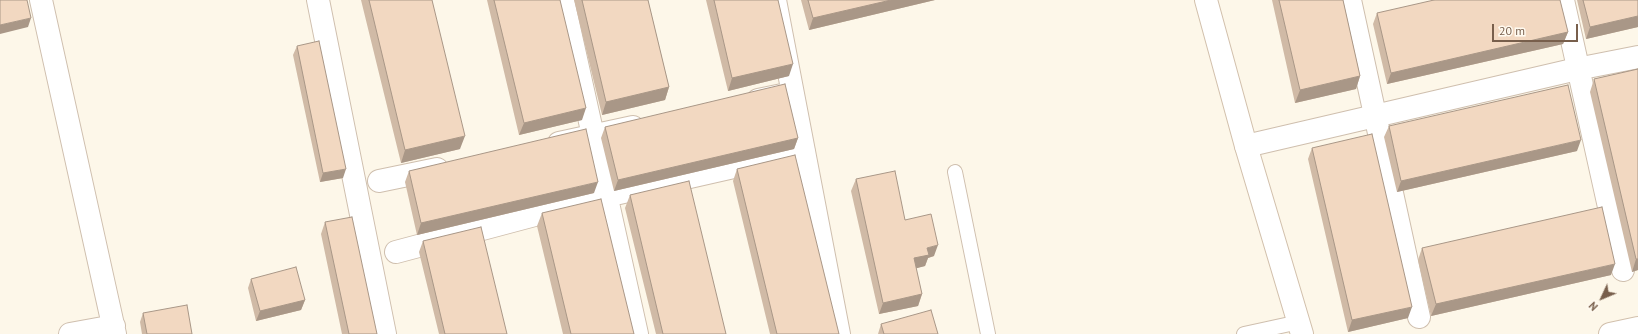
<!DOCTYPE html>
<style>
body{margin:0}
#map{position:relative;width:1638px;height:334px;overflow:hidden;background:#fdf7e9;font-family:"PT Sans",sans-serif}
canvas{display:block}
.north{position:absolute;left:1582px;top:278px;width:40px;height:40px;-webkit-text-stroke:3px #fffaf0;paint-order:stroke;rotate:226deg;font-size:11px;font-weight:700;line-height:16px;text-align:center;color:#785f4c}
.north::after{content:'';display:block;margin:auto;width:14px;height:18px;background:#785f4c;clip-path:polygon(50% 0,100% 100%,50% 72%,0 100%)}
.scale{position:absolute;left:1492px;top:24px;width:86px;height:18px;box-sizing:border-box;border:2px solid #785f4c;border-top:0;padding-left:5px;font-size:12px;line-height:14px;white-space:nowrap;color:#785f4c;-webkit-text-stroke:3px #fffaf0;paint-order:stroke}
</style>
<div id="map">
<canvas width="1638" height="334"></canvas>
<div class="north">N</div>
<div class="scale">20 m</div>
</div>
<script>
const context = document.querySelector('canvas').getContext('2d');
context.lineJoin = 'round';
function shape(rows) {
  const path = new Path2D();
  for (const r of rows) {
    path.moveTo(r[0], r[1]);
    for (let i = 2; i < r.length; i += 2) path.lineTo(r[i], r[i + 1]);
  }
  return path;
}
function stroke(path, color, width, dash) {
  context.strokeStyle = color;
  context.lineWidth = width;
  context.lineCap = dash ? 'butt' : 'round';
  context.setLineDash(dash || []);
  context.stroke(path);
}
function fill(path, color) {
  context.fillStyle = color;
  context.fill(path, 'evenodd');
}
const lane = shape([
 [955,172,988,334],
 [1244,334,1299,322]
]);
const street = shape([
 [41,0,115,334],
 [318,0,385,334],
 [563,0,637,334],
 [775,0,839,334],
 [1350,0,1419,317],
 [1563,0,1623,270],
 [758,100,792,93],
 [559,143,633,127],
 [1246,146,1577,69,1638,57],
 [379,181,437,169],
 [396,252,606,196,804,151],
 [70,334,114,326]
]);
const secondary = shape([
 [1206,0,1246,146,1302,334],
 [1610,334,1638,328]
]);
stroke(lane, '#cfbfae', 16);
stroke(street, '#cfbfae', 24);
stroke(secondary, '#d2c0ac', 24);
stroke(lane, '#fff', 14);
stroke(street, '#fff', 22);
stroke(secondary, '#fff', 22);
fill(shape([
 [361,0,432,0,460,149,401,163],
 [487,0,560,0,582,120,519,135],
 [574,0,648,0,669,87,665,100,602,115],
 [706,0,778,0,789,76,728,91],
 [801,0,935,0,809,30],
 [1272,0,1343,0,1360,76,1356,89,1295,103],
 [1577,0,1638,0,1638,27,1586,39],
 [1377,13,1568,32,1563,44,1387,84,1373,24],
 [297,46,343,178,320,182,293,55],
 [1638,69,1638,270,1632,272,1590,92,1594,79],
 [1389,126,1577,151,1397,192,1384,137],
 [605,127,798,138,794,149,614,191,601,138],
 [1312,148,1408,318,1348,332,1308,159],
 [737,169,839,334,770,334,733,181],
 [409,171,594,193,417,235,405,182],
 [856,179,905,220,934,256,928,258,925,266,916,268,922,294,918,306,879,314,851,191],
 [630,195,726,334,656,334,625,208],
 [542,213,634,334,563,334,537,226],
 [325,222,377,334,342,334,321,234],
 [423,241,507,334,439,334,419,252],
 [1422,248,1611,275,1431,316,1418,260],
 [251,279,305,300,301,310,256,321,248,288],
 [143,313,192,334,142,334,140,322],
 [881,324,938,334,878,334]
]), '#d0baa6');
fill(shape([
 [891,0,935,0,809,30,813,18],
 [1638,16,1638,27,1586,39,1590,27],
 [31,18,28,27,0,34,0,25],
 [1568,32,1563,44,1387,84,1391,73],
 [793,64,789,76,728,91,732,78],
 [1360,76,1356,89,1295,103,1300,90],
 [669,87,665,100,602,115,606,102],
 [586,108,582,120,519,135,524,123],
 [465,136,460,149,401,163,405,150],
 [798,138,794,149,614,191,618,180],
 [1581,140,1577,151,1397,192,1401,181],
 [346,169,343,178,320,182,323,173],
 [598,182,594,193,417,235,421,223],
 [938,245,934,256,928,258,925,266,910,270,914,258,927,248],
 [1636,259,1638,259,1638,270,1632,272],
 [1615,264,1611,275,1431,316,1436,304],
 [922,294,918,306,879,314,883,303],
 [305,300,301,310,256,321,260,311],
 [1412,307,1408,318,1348,332,1352,320]
]), '#a99787');
const building = shape([
 [0,0,27,0,31,18,0,25,0,0],
 [369,0,432,0,465,136,405,150,369,0],
 [494,0,560,0,586,108,524,123,494,0],
 [582,0,648,0,669,87,606,102,582,0],
 [714,0,778,0,793,64,732,78,714,0],
 [808,0,891,0,813,18,808,0],
 [1279,0,1343,0,1360,76,1300,90,1279,0],
 [1434,0,1560,0,1568,32,1391,73,1377,13,1434,0],
 [1583,0,1638,0,1638,16,1590,27,1583,0],
 [319,41,346,169,323,173,297,46,319,41],
 [1638,69,1638,259,1636,259,1594,79,1638,69],
 [785,84,798,138,618,180,605,127,785,84],
 [1568,85,1581,140,1401,181,1389,126,1568,85],
 [586,129,598,182,421,223,409,171,586,129],
 [1372,134,1412,307,1352,320,1312,148,1372,134],
 [795,155,839,334,777,334,737,169,795,155],
 [895,171,905,220,931,214,938,245,927,248,929,255,914,258,922,294,883,303,856,179,895,171],
 [689,181,726,334,663,334,630,195,689,181],
 [601,199,634,334,571,334,542,213,601,199],
 [1602,207,1615,264,1436,304,1422,248,1602,207],
 [352,217,377,334,349,334,325,222,352,217],
 [481,227,507,334,445,334,423,241,481,227],
 [296,267,305,300,260,311,251,279,296,267],
 [187,305,192,334,147,334,143,313,187,305],
 [931,310,938,334,884,334,881,324,931,310]
]);
fill(building, '#f2d8c1');
stroke(building, '#a99787', 1);
</script>
